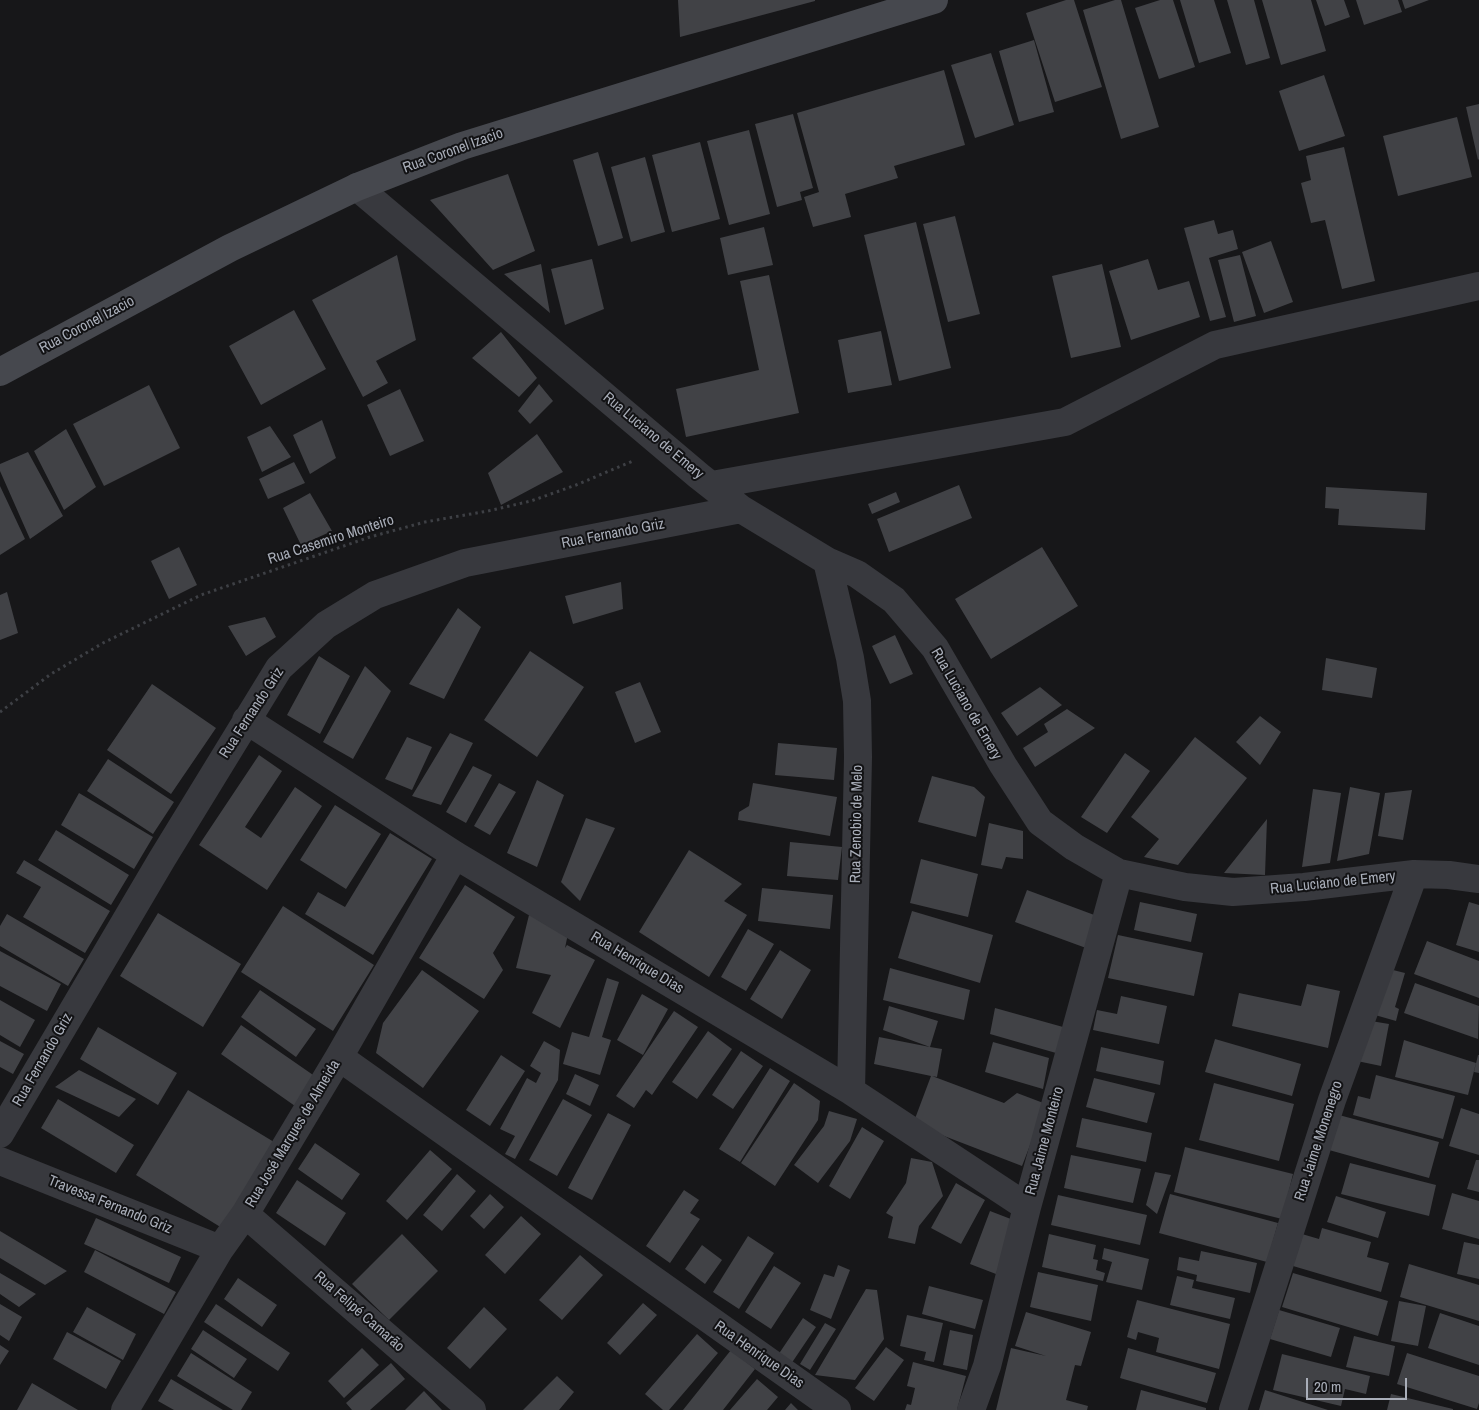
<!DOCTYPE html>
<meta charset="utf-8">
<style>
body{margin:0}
#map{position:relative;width:1479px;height:1410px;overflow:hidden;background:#171719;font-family:"Archivo Narrow",sans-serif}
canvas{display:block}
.scale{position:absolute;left:1306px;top:1378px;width:101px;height:22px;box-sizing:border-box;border:2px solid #a9aeb9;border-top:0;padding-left:6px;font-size:15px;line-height:18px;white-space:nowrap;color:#a9aeb9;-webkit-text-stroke:4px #121214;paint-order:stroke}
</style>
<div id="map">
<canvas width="1479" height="1410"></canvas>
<div class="scale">20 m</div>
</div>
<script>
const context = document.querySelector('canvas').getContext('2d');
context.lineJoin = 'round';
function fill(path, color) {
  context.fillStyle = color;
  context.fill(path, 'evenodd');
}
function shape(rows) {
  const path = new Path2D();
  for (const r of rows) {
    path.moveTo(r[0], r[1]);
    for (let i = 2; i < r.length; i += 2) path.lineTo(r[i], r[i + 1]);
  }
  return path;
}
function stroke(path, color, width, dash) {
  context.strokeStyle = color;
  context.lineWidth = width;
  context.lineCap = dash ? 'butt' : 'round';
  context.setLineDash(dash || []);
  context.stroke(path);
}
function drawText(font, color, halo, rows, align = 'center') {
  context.font = font + ' "Archivo Narrow",sans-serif';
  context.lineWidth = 4;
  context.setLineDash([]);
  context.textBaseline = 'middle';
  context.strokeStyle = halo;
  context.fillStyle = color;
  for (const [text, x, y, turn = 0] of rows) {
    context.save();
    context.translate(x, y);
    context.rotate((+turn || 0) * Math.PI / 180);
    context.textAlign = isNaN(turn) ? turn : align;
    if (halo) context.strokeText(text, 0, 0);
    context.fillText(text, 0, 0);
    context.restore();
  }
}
fill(shape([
 [678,0,815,0,815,1,680,37],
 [1066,0,1074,0,1102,87,1055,102,1026,13],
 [1115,0,1121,0,1159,127,1121,139,1083,10],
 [1160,0,1173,0,1195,67,1159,79,1135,8],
 [1180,0,1214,0,1231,53,1199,63],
 [1227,0,1254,0,1270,58,1246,65],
 [1262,0,1311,0,1326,51,1281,65],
 [1316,0,1344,0,1350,17,1325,26],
 [1356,0,1398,0,1402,12,1364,25],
 [1402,0,1429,0,1405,9],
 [1034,40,1054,112,1019,122,999,51],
 [991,53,1014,125,975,138,951,65],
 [944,70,965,145,894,166,898,178,845,194,851,217,813,227,804,197,819,192,797,113],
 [1324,75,1345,136,1299,151,1279,91],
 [1479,104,1479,159,1478,160,1466,107],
 [793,114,813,188,800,192,802,200,777,207,755,124],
 [1457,117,1472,177,1398,196,1383,136],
 [749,130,770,214,729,225,707,141],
 [700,142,720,219,672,232,652,155],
 [1344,147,1375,281,1342,289,1325,220,1311,223,1301,183,1311,180,1306,156],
 [598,152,623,238,598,246,573,160],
 [645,157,665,232,631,242,611,167],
 [508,174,535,251,493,270,430,200],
 [955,216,980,314,948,322,923,224],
 [1214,220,1218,234,1233,230,1238,249,1209,258,1226,317,1210,321,1184,228],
 [916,222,951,368,899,381,864,235],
 [764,227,773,265,728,275,720,238],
 [1271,241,1293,302,1264,313,1242,252],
 [397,255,416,340,376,361,388,383,363,397,312,300],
 [1240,255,1256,316,1234,322,1218,260],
 [592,259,604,309,565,325,551,269],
 [1148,259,1158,290,1189,281,1200,317,1131,340,1109,271],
 [541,264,550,313,504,274],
 [1102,264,1121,347,1071,358,1052,276],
 [769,275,799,413,686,437,676,389,759,370,740,281],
 [294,310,326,369,261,405,229,346],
 [881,331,892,385,848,393,838,340],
 [501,332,537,378,519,397,472,358],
 [539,384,553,401,530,424,518,411],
 [149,385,180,448,104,486,73,424],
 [400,389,424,441,390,456,367,405],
 [322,420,336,458,310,474,293,435],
 [270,426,291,457,262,472,247,437],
 [66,429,96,487,64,510,34,451],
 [537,434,563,472,501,505,488,473],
 [28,452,63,516,30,539,0,471,0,464],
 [294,462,305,483,268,499,259,479],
 [959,485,972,518,889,552,877,519],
 [0,486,25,539,0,555],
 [1326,487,1427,493,1425,530,1338,525,1339,509,1325,508],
 [896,492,900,502,872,514,868,504],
 [310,493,332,531,301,545,283,508],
 [179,547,197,585,169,599,151,561],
 [1042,547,1078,606,991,659,955,599],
 [621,582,623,609,573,624,565,596],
 [7,592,18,633,0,640,0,595],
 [458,608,481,627,444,699,409,684],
 [265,617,276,637,246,656,228,626],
 [895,635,913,674,890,684,872,646],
 [530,651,584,687,537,757,484,720],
 [319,656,350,676,320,734,287,715],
 [1326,658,1377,668,1372,698,1322,690],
 [365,666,391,691,353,759,323,742],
 [640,682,661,732,635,743,615,692],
 [152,684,216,728,171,794,107,750],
 [1040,687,1062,705,1017,736,1001,713],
 [1067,709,1095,728,1035,767,1023,748,1048,732,1044,724],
 [1260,716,1281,732,1260,765,1236,742],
 [450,733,473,743,441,805,412,796],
 [407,737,432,747,412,790,385,779],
 [1195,737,1247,778,1178,865,1144,857,1159,839,1131,817],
 [778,743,837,748,834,780,775,775],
 [1125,753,1150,771,1107,833,1081,817],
 [259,755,282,771,245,827,261,838,295,787,322,806,267,890,199,845],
 [108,759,174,802,153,834,87,791],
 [473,766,492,775,466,823,446,812],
 [932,776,974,787,985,797,976,837,918,822],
 [537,780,564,795,537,867,507,853],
 [499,783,516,792,490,835,474,826],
 [753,783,837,797,830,836,738,820,739,812,749,806],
 [1350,787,1380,793,1369,854,1337,861],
 [1313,789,1341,793,1330,863,1302,867],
 [1412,790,1403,840,1378,836,1385,793],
 [79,793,153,837,134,869,61,825],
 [335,805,381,834,346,889,300,860],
 [586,818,615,828,580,901,561,882],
 [1267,819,1265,875,1224,873],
 [989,823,1023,831,1023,859,1006,857,1002,869,981,865],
 [56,830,129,875,111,905,38,860],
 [390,833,432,859,373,955,305,914,318,892,345,907],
 [790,842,842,847,838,880,787,876],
 [689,850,742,884,724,901,747,915,709,977,639,932],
 [921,859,978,874,968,917,910,903],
 [24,860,110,911,85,953,23,917,41,887,16,873],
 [465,885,515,917,493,953,503,970,484,999,419,958],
 [762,888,833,895,830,929,758,921],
 [1027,890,1097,916,1086,948,1015,922],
 [1140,902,1197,914,1191,942,1134,930],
 [1469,902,1479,905,1479,952,1456,945],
 [283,906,374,965,333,1031,241,972],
 [912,911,993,935,980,983,898,958],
 [158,913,241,964,203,1027,120,976],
 [7,914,84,959,68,986,0,946,0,926],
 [529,915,570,924,565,948,567,945,595,960,560,1028,532,1013,551,975,516,968],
 [748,929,774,944,746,991,721,977],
 [1118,935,1203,953,1194,996,1108,978],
 [1427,941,1479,961,1479,998,1414,974],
 [780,950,811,970,782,1019,750,999],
 [0,951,61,984,47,1011,0,986],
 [890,968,970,990,964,1020,883,1000],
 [1389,969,1405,973,1395,1007,1399,1009,1396,1021,1375,1015],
 [422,970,479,1011,423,1088,376,1053,383,1023],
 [607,978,619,982,602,1037,611,1040,600,1075,563,1064,572,1032,589,1037],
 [1415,983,1479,1006,1478,1039,1404,1013],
 [1307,984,1340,991,1328,1048,1232,1026,1239,993,1301,1006],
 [260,990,316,1029,296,1057,241,1017],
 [642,994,668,1009,643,1055,617,1040],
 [1121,996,1167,1006,1159,1044,1093,1030,1097,1010,1117,1014],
 [0,1000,35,1020,20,1047,0,1035],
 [889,1006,938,1021,930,1047,942,1049,937,1077,932,1076,1004,1103,1017,1093,1046,1104,1022,1166,913,1124,931,1076,874,1064,879,1037,930,1047,883,1030],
 [995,1008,1063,1027,1056,1053,990,1034],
 [674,1011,698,1027,652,1095,646,1090,634,1108,616,1096],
 [1365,1020,1389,1024,1381,1066,1357,1061],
 [241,1025,316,1077,295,1106,221,1054],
 [98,1027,177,1073,158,1105,80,1059],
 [708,1031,732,1049,697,1099,672,1082],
 [1215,1039,1301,1064,1292,1096,1205,1072],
 [1404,1040,1476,1063,1468,1095,1395,1077],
 [0,1041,24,1054,13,1074,0,1067],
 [544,1041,560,1050,558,1080,515,1159,505,1154,515,1136,500,1129,527,1078,536,1083,541,1073,530,1066],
 [993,1042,1049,1058,1043,1089,985,1072],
 [1101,1047,1164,1061,1160,1085,1096,1071],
 [741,1051,763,1066,733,1109,712,1095],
 [501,1055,525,1071,490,1126,466,1110],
 [1478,1055,1479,1055,1479,1073,1474,1072],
 [770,1068,790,1081,740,1162,719,1149],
 [79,1070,136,1099,119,1117,55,1087],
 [575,1074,599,1085,590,1106,566,1094],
 [1376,1075,1455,1096,1443,1139,1353,1115,1358,1096,1370,1099],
 [1094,1078,1155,1093,1147,1123,1086,1107],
 [794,1083,820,1101,818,1120,775,1186,741,1163],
 [1214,1083,1294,1104,1279,1161,1199,1140],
 [188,1090,274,1142,222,1228,136,1175],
 [58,1099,134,1145,116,1173,41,1128],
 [563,1099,592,1115,557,1176,529,1160],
 [1461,1108,1479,1114,1479,1155,1449,1146],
 [829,1111,857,1119,850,1141,818,1183,794,1165,824,1126],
 [608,1113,631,1125,592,1200,568,1188],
 [1339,1115,1439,1142,1429,1178,1329,1150],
 [1082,1118,1152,1133,1146,1162,1076,1147],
 [862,1127,884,1141,850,1199,829,1186],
 [315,1143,360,1174,342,1200,298,1169],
 [1185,1147,1293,1174,1282,1219,1174,1192],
 [430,1150,452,1169,407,1220,386,1201],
 [1071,1155,1141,1169,1133,1203,1064,1188],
 [911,1158,932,1162,943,1196,919,1226,915,1244,888,1238,893,1217,886,1213,906,1183],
 [1476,1160,1479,1160,1479,1192,1467,1189],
 [1350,1163,1436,1185,1429,1216,1341,1194],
 [1155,1172,1171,1175,1157,1214,1146,1205],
 [457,1174,476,1191,442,1231,423,1215],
 [297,1180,346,1213,325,1246,276,1213],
 [956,1183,985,1200,961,1244,931,1228],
 [684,1190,699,1200,690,1213,700,1219,670,1263,646,1246],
 [1452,1193,1479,1201,1479,1239,1442,1229],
 [490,1194,504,1207,484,1229,470,1216],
 [1170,1194,1278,1223,1267,1262,1159,1233],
 [1058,1195,1147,1215,1140,1245,1051,1225],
 [1336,1196,1386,1212,1378,1238,1327,1222],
 [990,1211,1016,1221,996,1274,970,1264],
 [521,1216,541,1234,505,1274,485,1255],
 [96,1218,181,1257,169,1283,84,1244],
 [1322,1228,1371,1242,1367,1257,1389,1263,1381,1292,1293,1266,1302,1234,1319,1239],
 [0,1231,67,1271,45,1285,0,1258],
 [402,1234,438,1271,389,1320,352,1284],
 [1049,1234,1096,1245,1093,1259,1098,1260,1096,1270,1105,1273,1103,1281,1042,1267],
 [748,1236,774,1253,739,1309,713,1292],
 [1464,1242,1479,1245,1479,1279,1457,1274],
 [702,1245,722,1260,705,1284,685,1269],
 [1104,1248,1149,1259,1142,1290,1106,1282,1112,1262,1102,1259],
 [95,1250,176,1292,164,1314,84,1272],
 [1201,1251,1257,1263,1250,1293,1196,1281,1197,1275,1177,1270,1179,1257,1199,1261],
 [580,1255,603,1275,562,1320,539,1300],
 [1409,1264,1479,1285,1479,1321,1400,1297],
 [838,1265,850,1270,831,1319,810,1310,824,1274,834,1277],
 [774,1266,801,1283,771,1329,745,1312],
 [1038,1272,1098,1285,1091,1321,1030,1307],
 [0,1273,36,1294,19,1307,0,1294],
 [1293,1273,1388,1301,1378,1336,1282,1307],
 [1177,1276,1194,1280,1192,1288,1235,1298,1230,1319,1170,1305],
 [238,1278,277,1305,262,1327,224,1299],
 [929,1286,983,1300,975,1329,922,1314],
 [866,1289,877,1290,884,1339,855,1380,815,1375],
 [1137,1300,1230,1324,1219,1369,1156,1352,1159,1338,1138,1332,1136,1340,1127,1337],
 [1399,1301,1426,1306,1418,1346,1391,1341],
 [643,1303,657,1315,620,1355,607,1343],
 [0,1304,22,1317,9,1341,0,1335],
 [216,1304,290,1353,278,1371,204,1322],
 [87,1307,136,1334,123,1360,73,1332],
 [484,1307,507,1329,470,1369,447,1348],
 [1279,1310,1340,1328,1331,1357,1270,1339],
 [1026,1312,1091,1332,1081,1366,1075,1365,1066,1400,1088,1406,1087,1410,996,1410,1011,1348,1046,1356,1015,1346],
 [1440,1313,1479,1326,1479,1365,1428,1348],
 [907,1315,943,1323,934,1362,924,1360,926,1352,900,1346],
 [803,1318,816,1327,791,1364,778,1355],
 [825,1323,836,1329,810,1370,800,1364],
 [203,1330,247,1359,234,1378,191,1349],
 [950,1330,973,1335,967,1370,943,1365],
 [67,1332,121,1361,106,1389,53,1359],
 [697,1334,718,1353,669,1410,663,1410,645,1394],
 [1354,1336,1395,1346,1389,1376,1346,1367],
 [0,1345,9,1351,0,1365],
 [886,1347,904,1360,874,1401,855,1388],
 [362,1348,379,1365,344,1398,328,1381],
 [1128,1348,1216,1373,1207,1403,1120,1378],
 [731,1350,755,1369,723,1410,683,1410],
 [191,1353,252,1392,241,1410,233,1410,177,1376],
 [1407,1353,1479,1376,1479,1403,1477,1409,1397,1384],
 [1282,1354,1370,1376,1366,1394,1345,1389,1341,1406,1273,1390],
 [913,1362,966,1376,957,1410,905,1410,907,1404,911,1405,915,1388,907,1386],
 [391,1363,405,1379,370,1410,352,1410,346,1403],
 [557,1376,574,1392,559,1410,523,1410],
 [171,1379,223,1410,174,1410,158,1401],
 [757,1379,778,1397,767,1410,730,1410],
 [32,1383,78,1410,17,1410],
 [1141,1390,1206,1408,1206,1410,1136,1410],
 [1265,1390,1328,1410,1259,1410],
 [424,1391,442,1410,405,1410],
 [1391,1394,1453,1409,1453,1410,1387,1410],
 [791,1403,798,1410,785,1410]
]), '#414246');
stroke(shape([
 [0,712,51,674,103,643,201,595,370,537,425,522,488,511,531,501,576,485,633,461]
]), '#3e4045', 3, [2.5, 4]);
stroke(shape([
 [357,187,699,476,741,509,827,561,857,574,894,600,935,648,1003,765,1040,822,1074,847,1119,873,1185,887,1233,892,1304,887,1414,874,1449,875,1479,879],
 [712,485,1065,422,1215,345,1479,286],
 [827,561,850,658,857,701,858,757,851,1091],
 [246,720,455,855,851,1091,1027,1207],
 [339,1057,837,1410],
 [0,1134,162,859,279,668,326,625,375,595,465,563,741,509],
 [0,1161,220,1249],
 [245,1214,472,1410],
 [125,1410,220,1249,245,1214,339,1057,455,855],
 [971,1410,987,1366,1027,1207,1119,873],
 [1233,1410,1332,1100,1414,874]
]), '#38393e', 28);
stroke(shape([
 [0,372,230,248,357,187,462,146,934,0]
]), '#46484e', 28);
drawText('15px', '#a9aeb9', '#121214', [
 ["Rua Coronel Izacio",453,151,-20],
 ["Rua Coronel Izacio",87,325,-28],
 ["Rua Luciano de Emery",653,436,40],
 ["Rua Fernando Griz",613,534,-11],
 ["Rua Casemiro Monteiro",331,540,-18],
 ["Rua Luciano de Emery",966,704,60],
 ["Rua Fernando Griz",252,713,-57],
 ["Rua Zenobio de Melo",857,824,-89],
 ["Rua Luciano de Emery",1333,883,-6],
 ["Rua Henrique Dias",637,963,31],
 ["Rua Fernando Griz",43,1060,-60],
 ["Rua José Marques de Almeida",293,1134,-59],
 ["Rua Jaime Monteiro",1045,1141,-75],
 ["Rua Jaime Monenegro",1319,1141,-72],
 ["Travessa Fernando Griz",110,1205,22],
 ["Rua Felipé Camarão",359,1312,41],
 ["Rua Henrique Dias",759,1355,35]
]);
</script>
